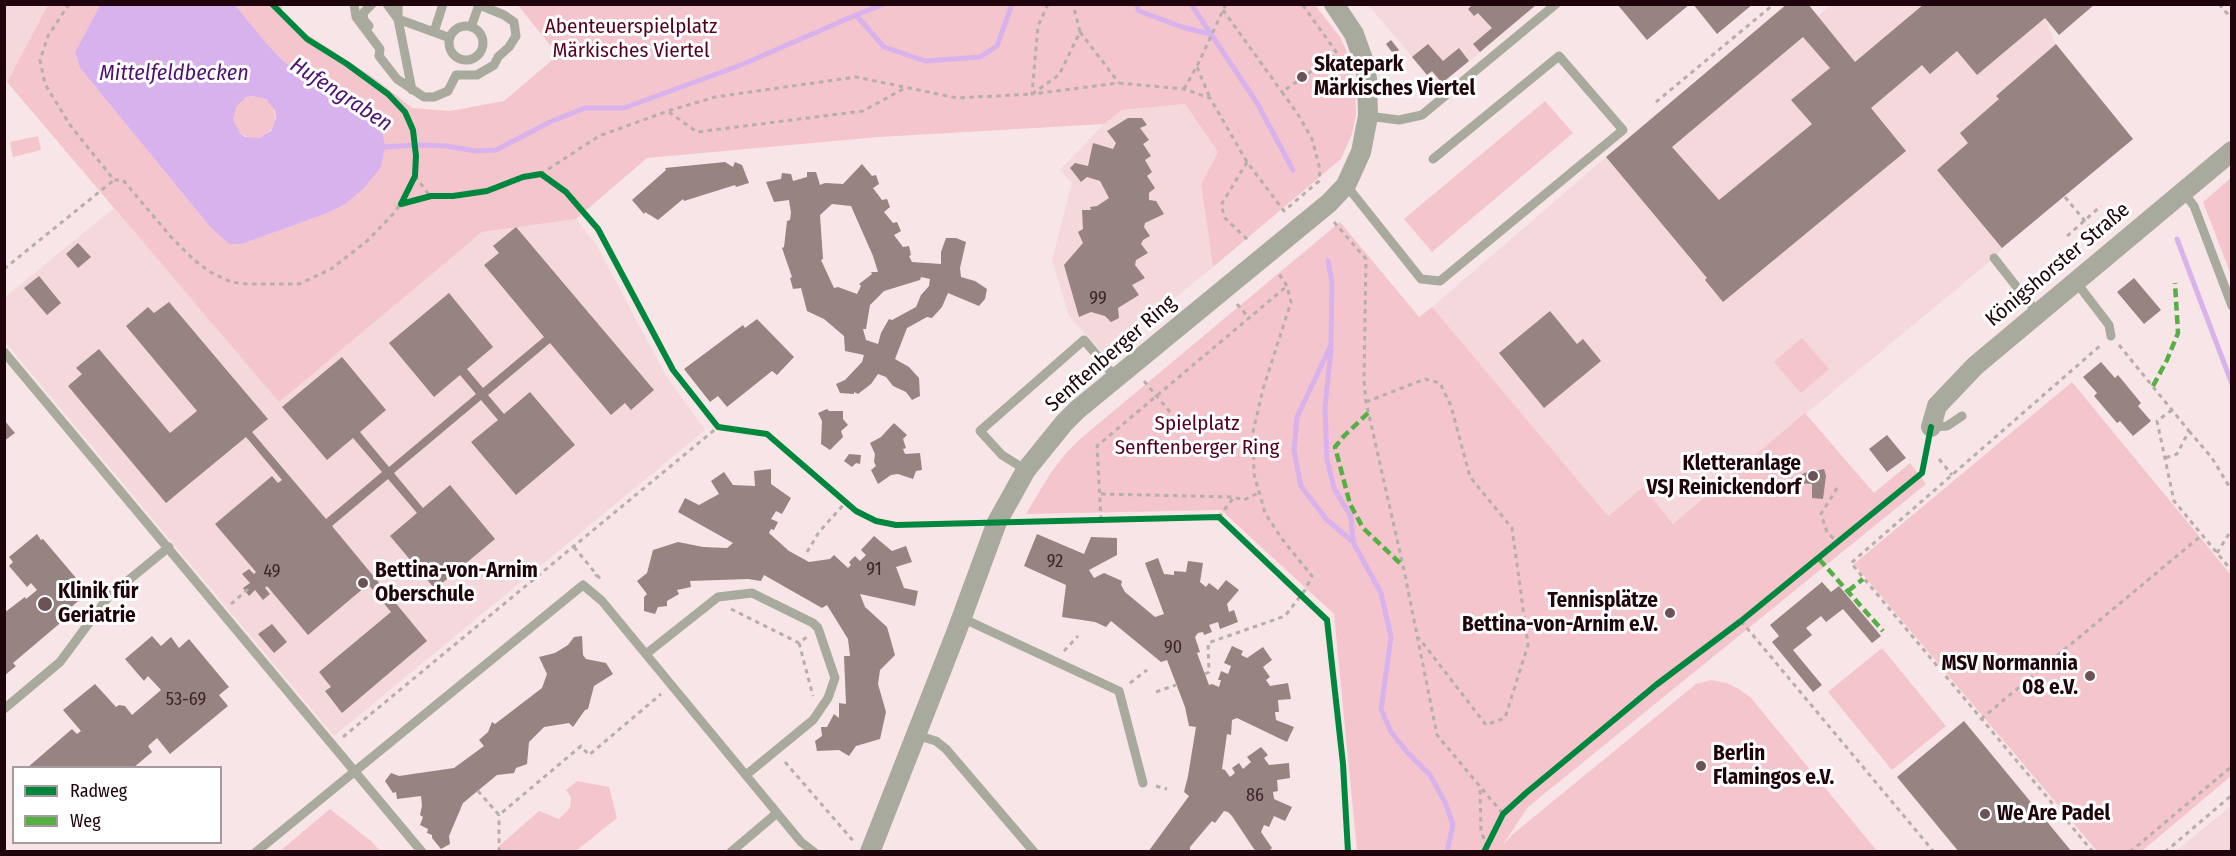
<!DOCTYPE html>
<meta charset="utf-8">
<style>
body{margin:0}
#map{position:relative;width:2236px;height:856px;overflow:hidden;background:#f7e5e7;font-family:"Fira Sans Condensed",sans-serif}
canvas{display:block}
.frame{position:absolute;inset:0;border:6px solid #1f050b;pointer-events:none}
.legend{position:absolute;left:12px;top:766px;width:210px;height:78px;box-sizing:border-box;background:#fff;border:2px solid #a59b9d;margin:0;padding:8px 10px;list-style:none;font-size:18px;color:#1f050b}
.legend li{display:flex;align-items:center;gap:12px;height:30px}
.legend b{width:30px;border:2px solid #a59b9d}
</style>
<div id="map">
<canvas width="2236" height="856"></canvas>
<div class="frame"></div>
<ul class="legend">
<li><b style="height:8px;background:#00873e"></b>Radweg</li>
<li><b style="height:8px;background:#55b044"></b>Weg</li>
</ul>
</div>
<script>
const context = document.querySelector('canvas').getContext('2d');
context.lineJoin = 'round';
function fill(path, color) {
  context.fillStyle = color;
  context.fill(path, 'evenodd');
}
function shape(rows) {
  const path = new Path2D();
  for (const r of rows) {
    if (r.length === 3) {
      path.moveTo(r[0] + r[2], r[1]);
      path.arc(r[0], r[1], r[2], 0, 2 * Math.PI);
      continue;
    }
    path.moveTo(r[0], r[1]);
    for (let i = 2; i < r.length; i += 2) path.lineTo(r[i], r[i + 1]);
  }
  return path;
}
function stroke(path, color, width, dash) {
  context.strokeStyle = color;
  context.lineWidth = width;
  context.lineCap = dash ? 'butt' : 'round';
  context.setLineDash(dash || []);
  context.stroke(path);
}
function drawText(font, color, halo, rows, align = 'center') {
  context.font = font + ' "Fira Sans Condensed",sans-serif';
  context.lineWidth = 6;
  context.setLineDash([]);
  context.textBaseline = 'middle';
  context.strokeStyle = halo;
  context.fillStyle = color;
  for (const [text, x, y, turn = 0] of rows) {
    context.save();
    context.translate(x, y);
    context.rotate((+turn || 0) * Math.PI / 180);
    context.textAlign = isNaN(turn) ? turn : align;
    if (halo) context.strokeText(text, 0, 0);
    context.fillText(text, 0, 0);
    context.restore();
  }
}
fill(shape([
 [4,5,48,5,7,82,4,79],
 [1368,5,1537,5,1438,87],
 [1787,5,1818,16,1831,5,1924,5,1977,75,2045,18,2056,45,2133,139,2002,248,1994,258,1673,524,1643,487,1608,516,1432,307,1606,157],
 [1185,104,1218,152,1201,184,1213,267,1105,355,1069,316,1052,260,1072,183,1060,170,1104,124,1122,110],
 [114,208,279,401,482,232,576,219,597,246,665,374,705,430,334,736,5,342,4,298],
 [2231,806,2231,851,2176,851]
]), '#f4d8db');
fill(shape([
 [517,4,1315,5,1340,37,1347,52,1355,81,1356,116,1352,134,1341,159,1213,267,1201,184,1218,152,1185,104,1122,110,1104,124,879,137,647,158,576,219,482,232,279,402,7,82,48,5,101,5,75,52,80,68,211,228,229,244,242,244,325,214,344,205,342,92,311,79,283,61,266,44,235,5,282,5,282,11,305,33,374,78,412,108,450,111,504,101,558,55],
 [254,117,21],
 [1545,101,1573,133,1432,252,1404,219],
 [38,136,41,150,13,157,10,142],
 [2231,178,2231,275,2203,202],
 [1340,222,1419,317,1432,307,1608,516,1643,487,1673,524,1805,413,1874,493,1910,463,1926,484,1528,807,1502,846,1513,834,1696,684,1711,680,1726,683,1739,689,1751,698,1877,851,1357,851,1334,614,1221,510,1026,514,1050,474,1066,453,1080,439],
 [1802,338,1829,369,1801,393,1774,362],
 [2072,382,2231,575,2231,776,2142,851,2097,851,1854,564],
 [1882,648,1946,726,1892,770,1828,692],
 [577,781,609,787,617,818,576,851,499,851,498,847,539,811,559,819,570,808,571,797,566,790],
 [330,809,371,841,380,851,280,851]
]), '#f4c5cc');
fill(shape([
 [101,4,235,5,266,43,283,61,311,79,342,92,366,109,378,123,383,136,385,147,381,167,364,188,344,205,325,214,242,244,229,244,211,228,80,68,75,52],
 [253,96,266,99,275,111,276,118,271,131,259,138,245,137,240,133,233,120,236,107,246,97]
]), '#d8b2ed');
stroke(shape([
 [1136,4,1139,11,1182,27,1210,34],
 [1191,4,1257,103,1293,170],
 [856,15,884,47,925,61,980,57,997,46,1012,4],
 [380,143,385,147,417,145,447,146,475,151,496,150,550,122,585,108,624,108,741,65,856,15,884,4],
 [2177,239,2232,384],
 [1328,261,1332,282,1331,345,1297,417,1294,451,1301,486,1326,519,1353,542,1381,593,1391,637,1381,709,1391,732,1407,752,1430,775,1445,802,1453,825,1447,852],
 [1331,350,1325,407,1327,460,1334,488,1351,517,1353,542]
]), '#d8b2ed', 5);
fill(shape([
 [1473,4,1537,4,1480,52,1473,44,1492,28,1478,13,1474,16,1468,9],
 [1617,4,1690,4,1647,40],
 [1693,4,1753,4,1717,34],
 [1787,4,1808,4,1855,62,1924,4,2095,4,2059,35,2045,18,1977,75,1957,51,1930,74,1922,65,1871,108,1906,151,1723,302,1705,280,1707,278,1606,157],
 [1803,37,1830,68,1791,100,1812,124,1719,200,1672,147],
 [1391,40,1399,50,1394,55,1386,44],
 [1428,44,1443,61,1459,48,1469,61,1442,83,1432,71,1427,75,1412,57],
 [2056,44,2133,139,2002,248,1937,170,1968,143,1960,133,1999,99,1996,96],
 [1128,118,1142,118,1147,125,1140,128,1149,140,1143,144,1151,156,1145,160,1152,172,1147,176,1155,188,1149,193,1149,200,1156,201,1164,214,1145,223,1144,227,1150,236,1143,240,1141,244,1148,253,1136,260,1135,265,1145,278,1132,285,1139,295,1118,308,1119,318,1111,322,1105,316,1091,312,1079,317,1064,265,1083,243,1078,232,1083,229,1082,210,1091,210,1090,207,1097,206,1109,198,1100,181,1087,177,1081,182,1070,168,1075,163,1088,166,1093,143,1113,149,1116,143,1107,131],
 [725,162,733,167,735,162,742,165,749,183,736,187,735,185,684,201,683,199,658,220,645,212,644,214,632,200,666,170,665,168],
 [862,164,872,176,876,175,879,184,873,188,882,200,887,199,890,207,884,212,893,223,897,222,901,231,894,235,903,247,909,246,911,255,909,256,912,262,941,264,941,252,946,238,956,238,966,242,960,268,961,277,975,281,987,289,985,299,979,306,948,293,942,307,932,318,927,317,907,328,895,359,909,367,919,378,920,396,912,400,906,392,893,386,886,377,878,374,871,384,858,394,854,392,854,394,840,393,836,384,845,380,862,362,864,355,845,351,844,336,824,319,807,311,801,288,793,289,790,278,792,277,782,248,784,247,787,221,790,220,791,213,789,200,774,202,766,182,781,179,782,173,791,174,793,181,807,177,807,172,816,172,820,185,825,183,843,184],
 [832,204,851,206,873,256,878,272,871,272,872,274,859,284,861,286,857,294,838,287,834,288,821,260,823,259,820,215],
 [921,277,930,279,929,286,921,295,916,307,892,320,889,319,881,333,878,344,866,340,863,329,866,329,870,305,884,291,920,280],
 [516,227,654,390,631,410,625,403,611,415,550,343,488,395,504,414,530,392,575,445,516,495,471,442,498,420,481,400,394,473,423,508,450,485,495,539,435,589,390,536,417,513,388,479,332,526,427,641,342,713,325,691,331,687,319,672,391,612,363,578,360,581,365,587,308,635,267,586,265,588,270,594,263,600,255,590,249,596,243,588,250,583,242,574,249,569,254,574,256,572,215,524,272,476,278,483,282,480,246,437,166,503,68,386,82,374,76,368,99,349,170,433,197,411,126,326,148,307,154,313,169,302,268,419,252,432,326,519,382,472,353,438,327,460,282,407,342,357,386,410,360,432,389,467,476,394,460,375,434,397,389,343,449,293,493,347,467,369,483,388,544,337,484,265,499,253,493,246],
 [78,243,91,257,78,268,66,254],
 [39,276,61,303,47,315,24,288],
 [2134,278,2161,310,2144,324,2117,292],
 [1550,311,1577,344,1583,339,1601,361,1544,408,1499,353],
 [757,319,794,357,777,375,772,371,727,407,718,396,710,402,684,369,743,325,745,328],
 [2101,362,2115,378,2118,375,2141,403,2138,406,2151,421,2133,436,2120,421,2117,423,2094,396,2097,393,2083,377],
 [827,409,829,411,843,411,843,419,848,425,841,431,843,437,830,450,821,444,822,421,818,413],
 [4,420,15,433,4,441],
 [894,423,907,435,903,439,906,448,903,449,905,454,920,453,922,470,916,471,913,479,898,474,891,475,878,484,871,470,876,466,874,462,875,454,870,443,881,437],
 [1887,435,1906,458,1887,472,1869,449],
 [849,454,861,455,860,464,856,463,852,467,844,461],
 [771,469,771,484,791,498,782,514,776,511,771,519,778,522,774,530,771,529,769,533,789,551,809,562,830,559,834,555,848,568,851,565,849,562,855,556,860,561,866,555,861,550,874,536,892,551,906,546,912,562,896,567,904,588,918,591,915,606,860,594,865,607,887,627,895,655,880,670,878,684,886,712,880,739,856,746,849,756,839,750,817,751,815,741,822,736,821,727,827,727,834,714,839,718,839,703,846,704,844,656,850,656,848,639,827,605,822,608,764,575,761,581,748,579,690,581,691,587,677,590,679,594,667,601,667,606,658,607,655,614,644,611,644,597,647,594,637,581,647,573,653,550,678,542,703,547,727,548,733,543,678,512,685,498,699,505,719,494,711,481,724,472,733,485,755,486,754,471],
 [1824,469,1826,476,1823,499,1812,498,1812,484,1798,483,1798,478,1804,473],
 [37,534,41,540,43,539,76,578,72,582,84,596,69,609,72,613,13,663,16,666,4,676,4,613,25,597,26,599,37,590,31,583,27,587,9,566,13,562,9,557],
 [1037,534,1084,554,1091,537,1117,538,1117,555,1089,570,1094,578,1104,573,1122,581,1121,585,1125,592,1155,617,1164,614,1145,563,1158,558,1164,574,1174,575,1174,571,1186,572,1188,561,1203,563,1200,582,1206,587,1209,583,1218,590,1226,580,1239,590,1227,604,1229,612,1234,610,1238,622,1220,629,1218,622,1209,625,1212,632,1204,635,1203,632,1198,633,1195,637,1200,652,1197,653,1209,685,1212,684,1219,687,1221,680,1218,680,1221,671,1228,674,1231,666,1224,663,1232,646,1243,651,1241,655,1247,658,1263,647,1272,660,1263,667,1270,677,1266,680,1270,686,1288,683,1291,699,1278,700,1279,712,1275,712,1276,720,1294,727,1287,742,1237,718,1232,720,1231,735,1227,734,1222,769,1225,770,1230,777,1235,773,1232,768,1239,763,1243,769,1251,762,1247,757,1261,747,1268,755,1264,758,1269,765,1289,763,1290,778,1277,780,1278,791,1273,792,1274,799,1292,807,1285,821,1274,816,1269,827,1264,825,1261,832,1272,848,1268,852,1256,852,1232,816,1228,812,1224,811,1215,823,1212,821,1190,847,1190,852,1148,852,1189,796,1184,792,1188,776,1196,727,1189,726,1185,707,1167,660,1161,662,1111,621,1106,627,1095,622,1062,617,1066,585,1024,566],
 [1822,582,1831,592,1839,586,1881,636,1872,643,1843,609,1826,622,1821,616,1806,628,1812,635,1793,650,1822,685,1813,692,1772,642,1779,636,1770,625],
 [272,624,287,642,274,653,258,634],
 [152,636,161,646,171,637,179,648,189,639,229,687,219,695,228,706,170,754,157,738,148,746,152,752,133,768,27,768,72,729,77,734,81,731,63,710,95,684,116,707,119,705,125,706,132,715,161,690,148,676,144,681,125,659],
 [582,636,583,655,586,659,606,663,613,674,594,686,588,709,585,710,573,727,569,723,544,727,529,742,527,764,516,768,514,773,497,775,463,803,449,836,450,844,441,849,432,838,432,835,427,833,428,829,420,825,423,817,420,815,422,806,421,796,397,799,396,792,393,793,385,781,391,773,399,776,454,768,484,746,479,740,488,732,492,722,495,724,542,688,547,674,539,657,555,653,568,645,574,637],
 [1964,721,2072,852,1959,852,1897,777]
]), '#978382');
stroke(shape([
 [69,4,48,36,40,60,45,84,70,125,114,180,123,180,171,237,194,260,212,273,231,282,248,284,299,284,331,269,367,241,396,211,415,176,416,156],
 [272,4,307,39,347,64,388,94,405,112,413,130],
 [1048,4,1038,26,1032,94,1119,83,1184,89,1210,98,1247,162,1284,211,1319,181,1320,169,1312,139,1299,116,1282,92,1337,53,1302,4],
 [2219,4,2232,19],
 [1223,10,1282,92],
 [1080,32,1119,83],
 [1197,67,1210,98],
 [1184,89,1198,64,1226,4],
 [1656,102,1774,4],
 [669,112,697,132,863,111,903,89],
 [1247,162,1221,205,1225,218,1250,242],
 [541,174,566,192,598,229,673,370,718,427,767,434,856,511,876,521,896,525,977,523],
 [415,176,430,196],
 [2065,197,2099,238],
 [401,204,431,196,453,196,487,191,523,177,541,174,599,136,668,111,715,97,856,77,957,98,1032,94,1059,75,1080,32,1073,4],
 [1334,222,1366,259,1364,381,1366,402,1404,570,1437,735,1503,814],
 [2067,236,2101,206],
 [4,269,114,180],
 [1237,304,1249,318],
 [2119,345,2189,431,2177,454,2165,458],
 [1144,381,1170,412],
 [1366,402,1425,379,1440,383,1451,406,1470,477,1512,528,1528,645,1505,718,1486,725,1419,638],
 [2172,410,2157,421,2174,501,2232,571],
 [2189,431,2212,458,2232,491],
 [1939,459,1952,475],
 [1837,488,1821,514,1827,532,1838,543],
 [1101,494,1234,497,1244,500,1258,493],
 [1219,517,1234,497],
 [1101,520,1097,446,1287,286],
 [1017,521,1219,517,1327,620,1343,764,1348,852],
 [574,547,597,575,595,576],
 [807,552,819,532,846,502],
 [2217,553,2232,529],
 [597,575,602,581],
 [231,604,248,589],
 [731,609,799,643,808,636],
 [1741,621,1934,852],
 [799,643,813,696],
 [1064,651,1078,636],
 [1205,674,1209,672,1208,643,1285,616,1305,590,1312,576,1282,539,1265,513,1254,474,1253,432,1263,389,1291,302,1287,286,1277,271],
 [1130,683,1147,670],
 [1156,692,1176,685],
 [1981,719,2202,535],
 [343,737,718,427],
 [785,762,855,843],
 [1156,786,1167,789],
 [1480,790,1481,830,1486,845],
 [478,791,499,815,581,746,589,755,661,694],
 [499,852,499,815],
 [2093,852,1851,563,2102,344],
 [2130,852,2232,766],
 [2165,852,2232,795]
]), '#b5aea9', 3, [4.5, 4.5]);
stroke(shape([
 [354,4,356,17,380,49,379,56,397,79,424,97,434,97,448,91,456,75,477,75,494,65,498,57,509,47,516,36,514,22,504,15,477,4],
 [387,4,398,19,450,38],
 [398,4,398,19,412,90],
 [369,26,363,19,364,12,372,4],
 [466,43,17],
 [471,27,479,5],
 [434,32,443,4],
 [1368,116,1399,120,1422,115,1556,4],
 [1346,185,1421,279,1440,281,1623,130,1559,56,1433,159],
 [2183,192,2194,206,2232,306],
 [1994,258,2038,314],
 [2076,282,2109,325,2111,336],
 [4,352,422,852],
 [1932,427,1947,426,1962,416],
 [1026,470,1002,455,980,431,1084,340,1116,378],
 [962,618,1119,691,1143,783],
 [646,654,718,597,752,593,813,623,818,628,835,678,828,698,813,720,746,775],
 [4,709,60,662,109,596,169,547],
 [916,735,936,741,946,749,1034,852],
 [256,852,583,585,602,601,801,842,814,852],
 [731,852,777,813]
]), '#a7aa9d', 9);
stroke(shape([
 [1931,427,1937,406,1975,366,2232,151],
 [870,852,956,633,997,522,1026,470,1064,423,1077,410,1329,203,1346,185,1361,152,1368,116,1367,79,1364,62,1354,34,1334,4]
]), '#a7aa9d', 20);
stroke(shape([
 [2153,386,2167,360,2178,333,2175,283],
 [1368,413,1344,436,1335,447,1350,504,1363,528,1403,566],
 [1819,559,1883,631],
 [1848,591,1863,579]
]), '#55b044', 4.5, [9, 4.5]);
stroke(shape([
 [272,4,307,39,347,64,388,94,405,112,413,130,416,156,415,176,401,204],
 [401,204,431,196,453,196,487,191,523,177,541,174,566,192,598,229,673,370,718,427,767,434,856,511,876,521,896,525,1219,517,1327,620,1343,764,1348,852],
 [1484,852,1503,814,1526,793,1656,685,1741,621,1922,473,1931,427]
]), '#00873e', 6);
for (const [x, y, r, color] of [
 [1302,77,6,"#6b5358"],
 [1813,476,6,"#6b5358"],
 [363,583,6,"#6b5358"],
 [45,604,8,"#6b5358"],
 [1670,613,6,"#6b5358"],
 [2090,676,6,"#6b5358"],
 [1701,766,6,"#6b5358"],
 [1985,814,6,"#6b5358"]
]) {
  const dot = new Path2D();
  dot.arc(x, y, r, 0, 2 * Math.PI);
  context.fillStyle = color;
  context.fill(dot);
  stroke(dot, '#fff', 2);
}
drawText('18px', '#3d2429', null, [
 ["99",1098,299],
 ["92",1055,562],
 ["91",874,570],
 ["49",272,572],
 ["90",1173,648],
 ["53-69",186,700],
 ["86",1255,796]
]);
drawText('21px', '#54011f', '#fff', [
 ["Abenteuerspielplatz",631,27],
 ["Märkisches Viertel",631,51],
 ["Spielplatz",1197,424],
 ["Senftenberger Ring",1197,448]
]);
drawText('bold 21px', '#1f050b', '#fff', [
 ["Skatepark",1314,65],
 ["Märkisches Viertel",1314,89],
 ["Kletteranlage",1801,464,"right"],
 ["VSJ Reinickendorf",1801,488,"right"],
 ["Bettina-von-Arnim",375,571],
 ["Oberschule",375,595],
 ["Klinik für",58,592],
 ["Geriatrie",58,616],
 ["Tennisplätze",1658,601,"right"],
 ["Bettina-von-Arnim e.V.",1658,625,"right"],
 ["MSV Normannia",2078,664,"right"],
 ["08 e.V.",2078,688,"right"],
 ["Berlin",1713,754],
 ["Flamingos e.V.",1713,778],
 ["We Are Padel",1997,814]
], 'left');
drawText('21px', '#1f050b', '#fff', [
 ["Königshorster Straße",2058,265,-40],
 ["Senftenberger Ring",1111,354,-41]
]);
drawText('italic 22px', '#4e1372', '#fff', [
 ["Mittelfeldbecken",174,74],
 ["Hufengraben",341,95,33]
]);
</script>
